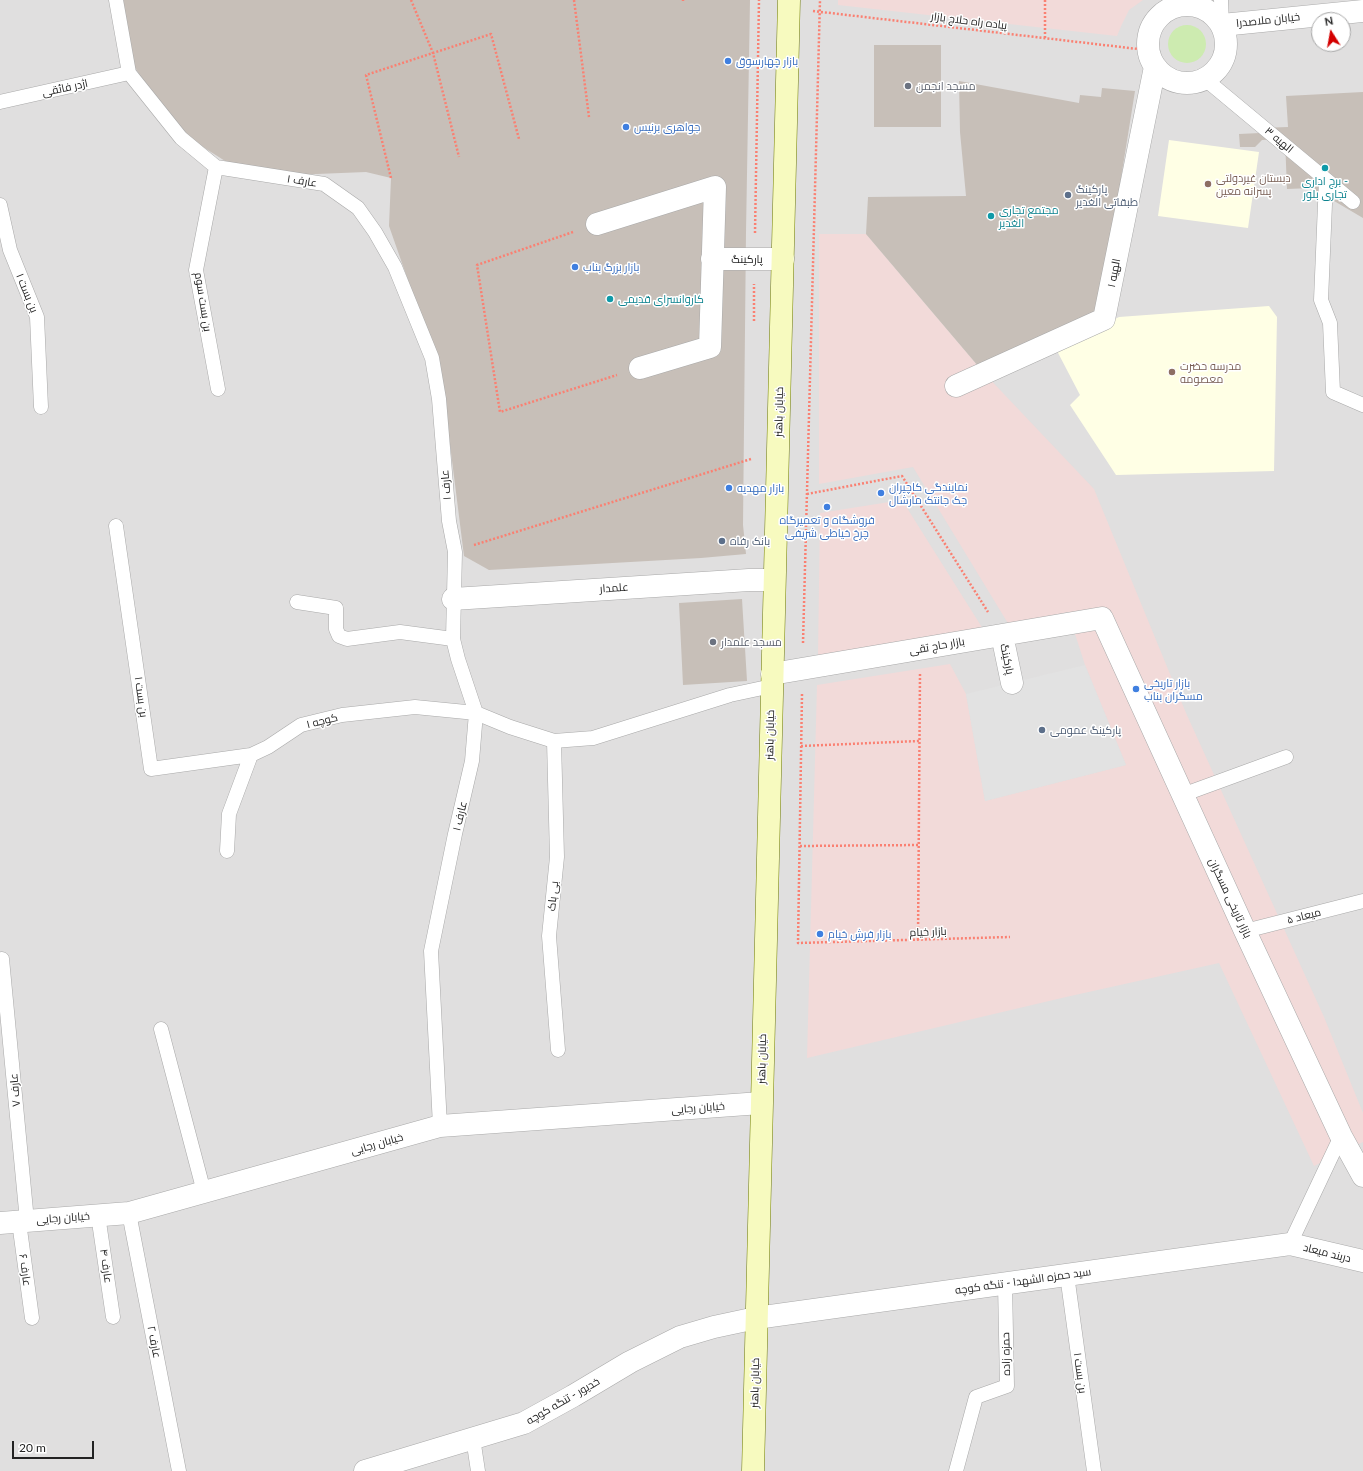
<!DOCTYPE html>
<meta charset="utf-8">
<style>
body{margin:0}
#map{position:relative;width:1363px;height:1471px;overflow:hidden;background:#f2efe9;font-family:Lato,sans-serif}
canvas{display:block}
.north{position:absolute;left:1311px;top:12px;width:40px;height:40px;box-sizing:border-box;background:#fff;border:1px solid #a7a7a7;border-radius:50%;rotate:349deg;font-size:11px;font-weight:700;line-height:16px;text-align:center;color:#222}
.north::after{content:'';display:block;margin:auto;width:14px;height:18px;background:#d40000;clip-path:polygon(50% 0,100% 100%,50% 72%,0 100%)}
.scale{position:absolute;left:12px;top:1441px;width:82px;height:18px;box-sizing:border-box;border:2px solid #222;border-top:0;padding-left:5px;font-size:12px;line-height:14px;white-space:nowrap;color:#222;-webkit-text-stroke:3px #fff;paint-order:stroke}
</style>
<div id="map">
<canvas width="1363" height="1471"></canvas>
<div class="north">N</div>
<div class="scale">20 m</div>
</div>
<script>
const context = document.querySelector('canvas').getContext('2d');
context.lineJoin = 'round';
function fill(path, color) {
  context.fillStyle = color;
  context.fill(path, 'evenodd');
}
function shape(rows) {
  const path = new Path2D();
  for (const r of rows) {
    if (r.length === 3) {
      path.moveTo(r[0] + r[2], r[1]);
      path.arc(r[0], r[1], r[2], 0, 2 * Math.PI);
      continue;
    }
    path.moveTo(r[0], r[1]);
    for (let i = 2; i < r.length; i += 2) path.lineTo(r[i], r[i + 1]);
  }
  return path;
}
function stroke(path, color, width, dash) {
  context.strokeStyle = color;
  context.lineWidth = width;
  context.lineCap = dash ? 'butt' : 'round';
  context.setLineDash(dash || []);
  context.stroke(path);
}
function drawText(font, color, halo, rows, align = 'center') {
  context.font = font + ' Lato,Cairo,sans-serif';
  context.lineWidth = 3;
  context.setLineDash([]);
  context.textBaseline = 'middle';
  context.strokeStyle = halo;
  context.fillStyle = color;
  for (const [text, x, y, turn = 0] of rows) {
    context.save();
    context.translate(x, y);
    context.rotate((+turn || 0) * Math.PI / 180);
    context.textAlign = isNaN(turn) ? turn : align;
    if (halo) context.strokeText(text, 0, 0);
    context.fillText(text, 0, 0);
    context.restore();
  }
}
fill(shape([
 [0,0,1363,0,1363,1471,0,1471],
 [1319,20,1343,20,1343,44,1319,44]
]), '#e0dfdf');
fill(shape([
 [838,0,1143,0,1129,10,1122,24,1117,36,838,5],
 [819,234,866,234,984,373,1094,489,1186,713,1324,1017,1363,1113,1363,1142,1314,1166,1219,963,1066,997,807,1058,817,685,950,664,966,694,985,801,1126,765,1085,665,1068,612,1009,625,913,467,819,484],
 [902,500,983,629,818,658,820,513]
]), '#f2dad9');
fill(shape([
 [1169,140,1259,152,1248,228,1158,216],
 [1269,306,1277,317,1274,471,1116,475,1070,405,1080,395,1056,349,1119,317]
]), '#ffffe5');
fill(shape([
 [1187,44,19]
]), '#cdebb0');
fill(shape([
 [1085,665,1126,765,985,801,966,694]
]), '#e2e2e2');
fill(shape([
 [120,0,750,0,746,232,743,525,746,554,701,558,489,570,464,556,439,357,416,303,389,226,391,178,366,172,292,175,233,166,192,140,146,85,124,50],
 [874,45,941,45,941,127,874,127],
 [959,81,1079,103,1080,95,1101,97,1102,88,1135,91,1099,315,984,373,866,234,868,197,966,196,960,132],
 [1363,92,1363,218,1312,188,1287,189,1285,139,1262,140,1255,147,1240,147,1239,134,1260,133,1260,128,1288,127,1286,96],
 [742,599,747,681,683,685,679,603]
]), '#c7bfb8');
const service = shape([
 [116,0,129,73,181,138,216,167,324,184,358,208,375,232,395,267,432,358,439,399,449,521,455,552,453,639,458,659,476,713,472,761,455,834,431,951,440,1126],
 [1221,0,1222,25],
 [1205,79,1353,202],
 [0,102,129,73],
 [216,167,196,270,218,389],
 [1326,180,1321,300,1330,323,1333,392,1363,405],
 [0,205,10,250,37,317,41,407],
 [116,526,151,769,251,755],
 [297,602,336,608,336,629,339,636,347,639,400,632,453,639],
 [554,741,593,738,730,695,772,686],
 [1182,795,1286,757],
 [227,851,229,814,251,755,268,747,301,725,342,715,415,707,476,713,510,727,554,741,557,857,549,936,558,1050],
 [1245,931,1363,901],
 [2,959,27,1221],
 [161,1029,204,1192],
 [129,1213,179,1471],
 [98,1215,113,1317],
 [19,1222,32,1318],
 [1290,1244,1341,1136],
 [1067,1275,1094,1471],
 [473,1438,478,1471],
 [956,1471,976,1397,1007,1386,1005,1283]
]);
const minor = shape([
 [1187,44,39],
 [1222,25,1363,11],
 [597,224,715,187,710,347,640,368],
 [712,259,783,259],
 [956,386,1104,319,1155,67],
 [453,599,749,580,774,580],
 [1002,635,1012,683],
 [772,674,1102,618,1245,931,1341,1136,1363,1176],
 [365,1471,524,1423,573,1396,630,1362,680,1337,714,1327,756,1318,1290,1244,1363,1261]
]);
const tertiary = shape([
 [0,1223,129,1213,440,1126,761,1103]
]);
const secondary = shape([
 [753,1471,789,0]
]);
stroke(service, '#a9a9a9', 15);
stroke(minor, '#a9a9a9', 23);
stroke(tertiary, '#a9a9a9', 23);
stroke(secondary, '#707d05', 23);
stroke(shape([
 [411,0,433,53,459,157],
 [574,0,589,117],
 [683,1,683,0],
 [1175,6,1175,0],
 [813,11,1138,49],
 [1045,38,1045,0],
 [391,178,366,75,491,34,519,139],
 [573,232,477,265,500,412,617,375],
 [755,233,759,0],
 [754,321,754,284],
 [807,494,902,476,988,612],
 [474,545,751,459],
 [803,643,820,0],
 [802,694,798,943,1010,937],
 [801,746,919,741],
 [800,846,919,845],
 [918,940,920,673]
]), '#fa8072', 2.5, [2, 2]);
stroke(service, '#fff', 14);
stroke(minor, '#fff', 22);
stroke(tertiary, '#fff', 22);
stroke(secondary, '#f7fabf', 22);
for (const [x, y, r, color] of [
 [728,61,4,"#3f7fe0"],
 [908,86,4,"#6b7280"],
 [626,127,4,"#3f7fe0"],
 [1325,168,4,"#0f9aa8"],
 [1208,184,4,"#8d6e63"],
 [1068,195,4,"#5c6f8a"],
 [991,216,4,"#0f9aa8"],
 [575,267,4,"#3f7fe0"],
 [610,299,4,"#0f9aa8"],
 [1172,372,4,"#8d6e63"],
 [729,488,4,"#3f7fe0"],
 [881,493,4,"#3f7fe0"],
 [827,507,4,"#3f7fe0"],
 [722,541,4,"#5c6f8a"],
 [713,642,4,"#6b7280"],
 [1136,689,4,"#3f7fe0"],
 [1042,730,4,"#5c6f8a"],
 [820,934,4,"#3f7fe0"]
]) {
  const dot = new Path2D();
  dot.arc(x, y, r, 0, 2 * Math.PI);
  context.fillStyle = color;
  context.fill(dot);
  stroke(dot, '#fff', 1.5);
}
drawText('11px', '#222', '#fff', [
 ["خیابان ملاصدرا",1268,20,-6],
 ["پیاده راه حلاج بازار",969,21,7],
 ["اژدر فائقی",65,88,-12],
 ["الهیه ۳",1279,140,40],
 ["عارف ۱",302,181,9],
 ["پارکینگ",747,259],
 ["الهیه ۱",1114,273,-79],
 ["بن بست ۱",27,293,68],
 ["بن بست سوم",203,302,81],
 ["خیابان باهنر",779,412,-89],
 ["عارف ۱",446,485,-95],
 ["علمدار",614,588,-4],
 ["بازار حاج تقی",937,646,-10],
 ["پارکینگ",1007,659,78],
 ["بن بست ۱",141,697,82],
 ["کوچه ۱",322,721,-14],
 ["خیابان باهنر",770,735,-89],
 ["عارف ۱",460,816,-77],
 ["بی باک",553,896,-84],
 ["بازار تاریخی مسگران",1230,898,65],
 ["میعاد ۵",1304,916,-14],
 ["بازار خیام",928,932,-2],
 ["خیابان باهنر",762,1059,-89],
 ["عارف ۷",15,1090,-95],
 ["خیابان رجایی",698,1108,-4],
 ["خیابان رجایی",377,1144,-16],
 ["خیابان رجایی",63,1218,-4],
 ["دربند میعاد",1327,1253,14],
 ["عارف ۴",106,1266,82],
 ["عارف ۶",25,1270,82],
 ["سید حمزه الشهدا - تنگه کوچه",1023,1281,-8],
 ["عارف ۲",154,1342,79],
 ["حمزه زاده",1006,1354,-91],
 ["بن بست ۱",1080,1373,82],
 ["خیابان باهنر",755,1383,-89],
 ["خدیور - تنگه کوچه",563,1401,-30]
]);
drawText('11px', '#366cbe', '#fff', [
 ["بازار چهارسوق",736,61],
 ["جواهری برنیس",634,127],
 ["بازار بزرگ بناب",583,267],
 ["نمایندگی کاچیران",889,487],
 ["جک جانتک مارشال",889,500],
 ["بازار مهدیه",737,488],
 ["فروشگاه و تعمیرگاه",827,520,"center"],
 ["چرخ خیاطی شریفی",827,533,"center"],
 ["بازار تاریخی",1144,683],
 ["مسگران بناب",1144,696],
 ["بازار فرش خیام",828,934]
], 'left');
drawText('11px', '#5b616d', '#fff', [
 ["مسجد انجمن",916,86],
 ["مسجد علمدار",721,642]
], 'left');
drawText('11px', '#785e54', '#fff', [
 ["دبستان غیردولتی",1216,178],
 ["پسرانه معین",1216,191],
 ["مدرسه حضرت",1180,366],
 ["معصومه",1180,379]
], 'left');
drawText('11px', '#0d838f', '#fff', [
 ["برج اداری -",1325,181,"center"],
 ["تجاری بلور",1325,194,"center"],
 ["مجتمع تجاری",999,210],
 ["الغدیر",999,223],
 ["کاروانسرای قدیمی",618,299]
], 'left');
drawText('11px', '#4e5e75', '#fff', [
 ["پارکینگ",1076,189],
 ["طبقاتی الغدیر",1076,202],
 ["بانک رفاه",730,541],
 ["پارکینگ عمومی",1050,730]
], 'left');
</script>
